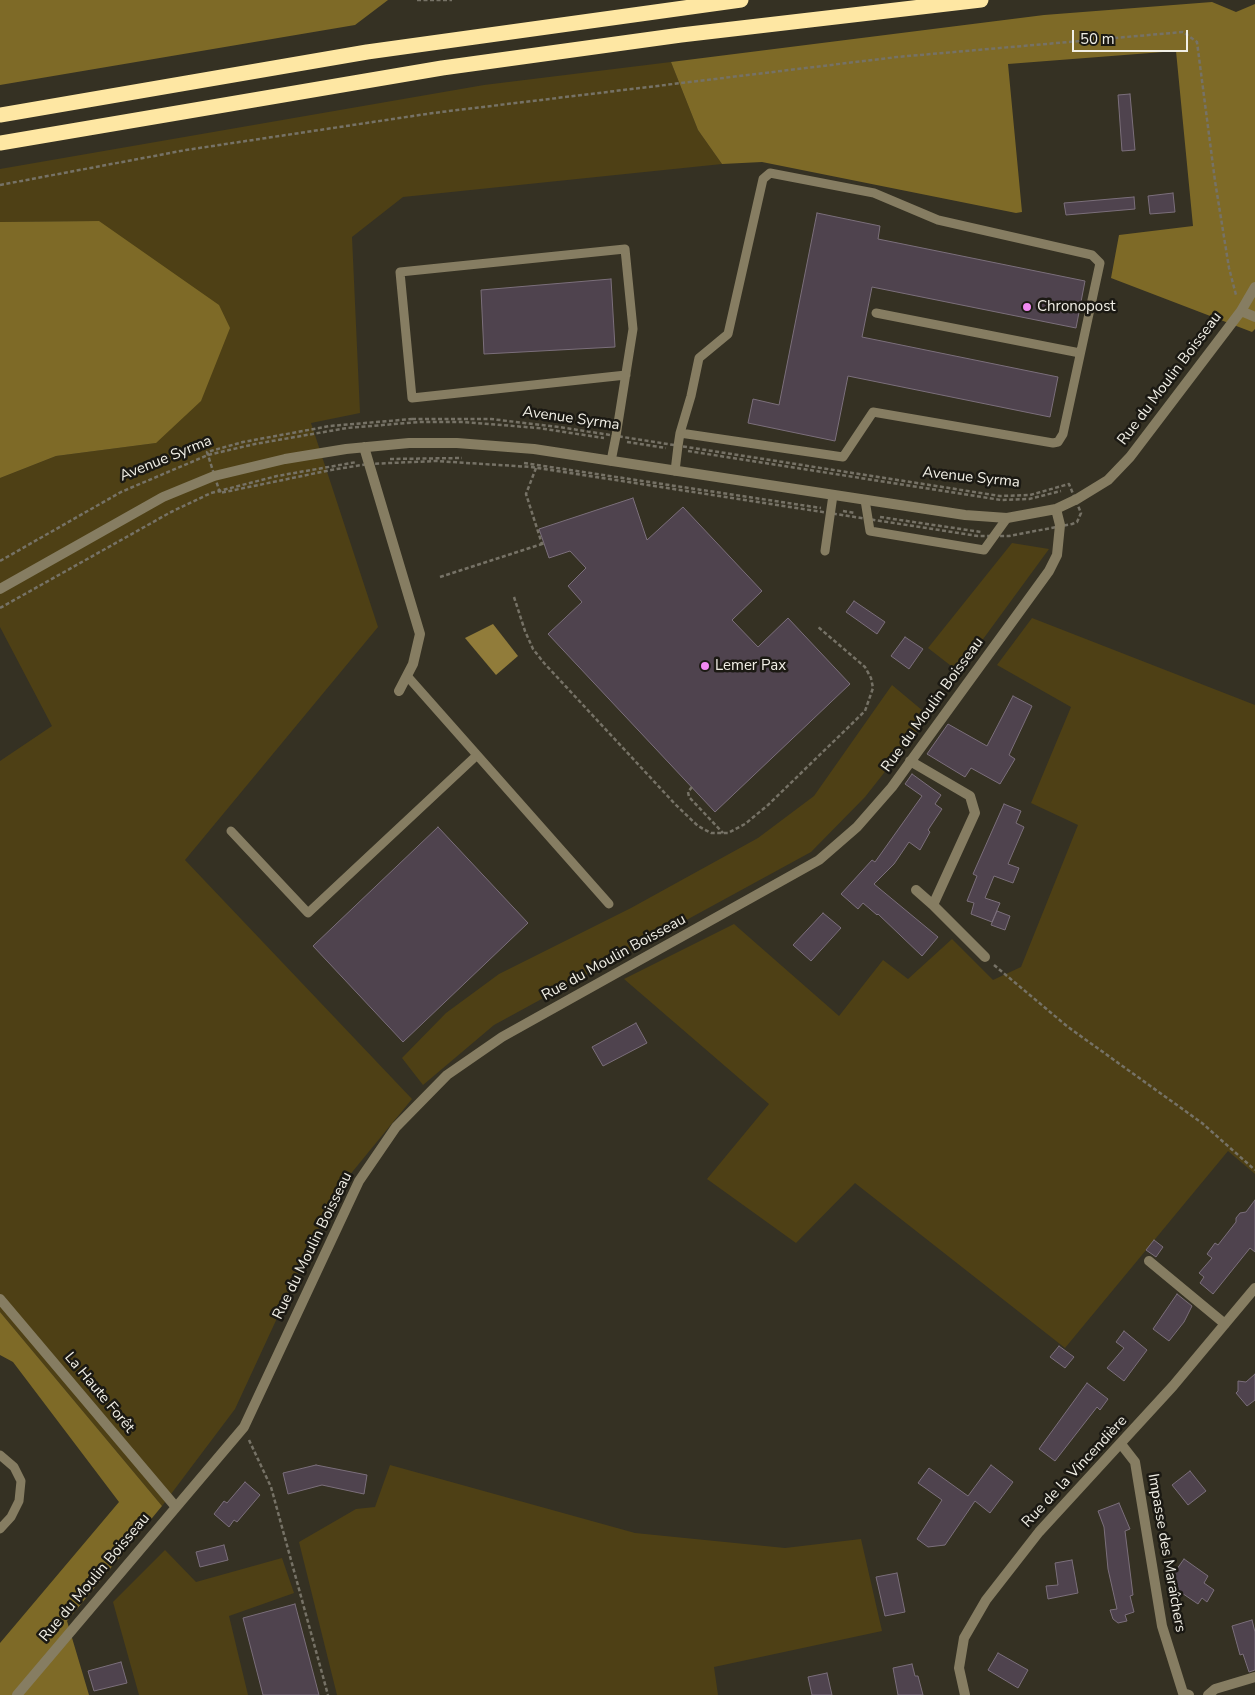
<!DOCTYPE html>
<meta charset="utf-8">
<style>
body{margin:0}
#map{position:relative;width:1255px;height:1695px;overflow:hidden;background:#353123;font-family:"Nunito Sans",sans-serif}
canvas{display:block}
.scale{position:absolute;left:1072px;top:30px;width:116px;height:22px;box-sizing:border-box;border:2px solid #f1efe6;border-top:0;padding-left:6px;font-size:15px;line-height:18px;white-space:nowrap;color:#f1efe6;-webkit-text-stroke:4px #1b1913;paint-order:stroke}
</style>
<div id="map">
<canvas width="1255" height="1695"></canvas>
<div class="scale">50 m</div>
</div>
<script>
const context = document.querySelector('canvas').getContext('2d');
context.lineJoin = 'round';
function fill(path, color) {
  context.fillStyle = color;
  context.fill(path, 'evenodd');
}
function shape(rows) {
  const path = new Path2D();
  for (const r of rows) {
    path.moveTo(r[0], r[1]);
    for (let i = 2; i < r.length; i += 2) path.lineTo(r[i], r[i + 1]);
  }
  return path;
}
function stroke(path, color, width, dash) {
  context.strokeStyle = color;
  context.lineWidth = width;
  context.lineCap = dash ? 'butt' : 'round';
  context.setLineDash(dash || []);
  context.stroke(path);
}
function drawText(font, color, halo, rows, align = 'center') {
  context.font = font + ' "Nunito Sans",sans-serif';
  context.lineWidth = 5;
  context.setLineDash([]);
  context.textBaseline = 'middle';
  context.strokeStyle = halo;
  context.fillStyle = color;
  for (const [text, x, y, turn = 0] of rows) {
    context.save();
    context.translate(x, y);
    context.rotate((+turn || 0) * Math.PI / 180);
    context.textAlign = isNaN(turn) ? turn : align;
    if (halo) context.strokeText(text, 0, 0);
    context.fillText(text, 0, 0);
    context.restore();
  }
}
fill(shape([
 [671,62,698,130,722,164,403,197,352,237,360,413,311,423,378,627,185,860,412,1099,335,1193,235,1409,162,1506,0,1312,0,761,52,726,0,627,0,478,56,456,156,443,99,221,0,222,0,169,484,85],
 [1012,543,1049,549,959,672,928,648],
 [1032,618,1255,705,1255,1174,1228,1151,1065,1348,855,1183,796,1243,707,1179,769,1104,624,979,734,924,839,1016,883,960,908,979,952,939,993,980,1021,967,1078,825,1031,803,1071,707,997,665],
 [892,685,929,716,865,797,811,852,494,1025,423,1085,402,1058,446,1013,499,974,631,908,758,838,814,796],
 [390,1465,635,1533,785,1548,861,1539,882,1631,714,1667,718,1695,337,1695,299,1542,356,1509,375,1507],
 [165,1550,196,1582,282,1558,294,1593,229,1616,248,1695,139,1695,113,1602]
]), '#4e4015');
fill(shape([
 [0,0,388,0,355,25,0,85],
 [1212,2,1236,12,1255,4,1255,329,1252,332,1111,278,1119,235,1193,226,1176,51,1008,64,1022,212,1016,213,762,162,722,164,698,130,671,62,1044,15],
 [99,221,219,305,230,328,201,401,156,443,56,456,0,478,0,222],
 [0,1312,162,1506,67,1621,89,1695,0,1695,0,1643,119,1502,13,1362,0,1355]
]), '#7e6a27');
fill(shape([
 [493,624,518,656,496,675,465,638]
]), '#917c3a');
const building = shape([
 [1130,94,1135,150,1122,151,1118,95,1130,94],
 [1173,193,1175,212,1150,214,1148,196,1173,193],
 [1134,197,1135,209,1066,215,1064,203,1134,197],
 [817,213,880,226,878,239,1085,281,1076,328,872,287,862,337,1058,377,1050,417,848,376,835,441,748,423,753,399,779,405,817,213],
 [611,279,615,347,484,354,481,290,611,279],
 [633,498,647,540,683,507,762,591,732,620,758,647,788,618,850,684,715,812,548,634,582,602,568,586,586,568,570,551,549,558,539,529,633,498],
 [854,601,885,622,877,634,846,612,854,601],
 [905,637,923,649,909,669,891,656,905,637],
 [1013,696,1032,706,1009,755,1015,759,1000,784,971,768,965,777,927,754,948,724,987,746,1013,696],
 [912,774,941,795,935,804,942,809,928,830,930,832,920,850,909,842,894,864,874,884,938,937,922,956,878,914,877,915,863,903,858,909,841,894,872,860,875,862,922,796,905,784,912,774],
 [1004,804,1021,811,1016,823,1024,827,1008,864,1019,868,1013,883,994,876,985,898,1000,903,992,922,971,914,974,903,967,901,977,876,973,874,1004,804],
 [438,827,528,923,403,1042,313,946,438,827],
 [997,911,1010,916,1005,930,991,925,997,911],
 [823,913,841,928,811,961,793,945,823,913],
 [636,1023,647,1043,603,1066,592,1047,636,1023],
 [1255,1200,1255,1252,1250,1248,1213,1294,1200,1283,1204,1277,1199,1273,1212,1258,1207,1254,1215,1243,1218,1245,1236,1222,1236,1218,1240,1213,1246,1212,1255,1200],
 [1154,1240,1163,1247,1156,1257,1146,1250,1154,1240],
 [1177,1294,1192,1306,1184,1322,1169,1341,1153,1329,1177,1294],
 [1124,1331,1147,1350,1124,1381,1107,1368,1124,1348,1116,1342,1124,1331],
 [1059,1346,1074,1357,1065,1368,1050,1357,1059,1346],
 [1255,1374,1255,1400,1247,1406,1236,1393,1238,1391,1238,1381,1246,1382,1255,1374],
 [1087,1383,1108,1399,1100,1410,1097,1407,1055,1461,1039,1449,1087,1383],
 [316,1465,367,1475,364,1494,322,1485,288,1494,283,1473,316,1465],
 [991,1465,1013,1482,990,1513,975,1501,945,1545,928,1547,917,1539,942,1500,918,1483,929,1468,968,1496,991,1465],
 [1190,1471,1206,1491,1188,1505,1172,1485,1190,1471],
 [245,1482,260,1495,237,1522,234,1520,229,1527,214,1514,224,1501,227,1503,245,1482],
 [1119,1503,1130,1529,1125,1531,1133,1595,1130,1596,1134,1612,1125,1615,1127,1621,1118,1623,1113,1619,1110,1610,1117,1609,1108,1569,1104,1527,1098,1511,1119,1503],
 [224,1545,228,1560,200,1567,196,1552,224,1545],
 [1184,1559,1208,1576,1204,1583,1214,1590,1207,1602,1202,1598,1198,1604,1167,1583,1184,1559],
 [1072,1560,1078,1593,1048,1599,1046,1586,1058,1585,1055,1563,1072,1560],
 [897,1573,905,1612,885,1616,876,1577,897,1573],
 [295,1604,319,1695,263,1695,243,1618,295,1604],
 [1252,1620,1255,1632,1255,1670,1249,1672,1243,1654,1240,1655,1232,1626,1252,1620],
 [998,1653,1028,1670,1018,1688,988,1670,998,1653],
 [121,1662,127,1683,94,1691,88,1671,121,1662],
 [912,1664,915,1676,918,1676,923,1695,898,1695,893,1668,912,1664],
 [827,1673,832,1695,812,1695,808,1677,827,1673]
]);
fill(building, '#4f434e');
stroke(building, '#7b6f7b', 1);
stroke(shape([
 [417,0,452,0],
 [0,185,186,150,433,113,897,57,1183,32,1197,42,1215,181,1229,268,1236,295],
 [412,419,491,419,559,427,1000,496,1030,495,1069,484,1081,513,1077,522,1072,524,1009,536,978,536,531,467,436,461,368,464,331,470,220,493,207,452,243,442,330,426,412,419],
 [627,442,666,448],
 [688,451,1001,500,1029,499,1061,491],
 [390,459,462,458],
 [524,463,821,508],
 [536,468,526,494,542,544,544,543],
 [843,511,855,513],
 [880,517,981,532],
 [0,561,121,492,208,455,255,444,347,428,419,422,463,422,538,428,604,438],
 [440,577,542,544],
 [514,597,525,631,533,649,544,663,675,804,698,826,711,833,728,833,745,824,768,805,865,711,873,688,871,678,865,667,817,626],
 [0,608,171,512,211,493,277,476,357,462],
 [692,787,688,792,689,797,723,833],
 [994,965,1068,1027,1202,1123,1255,1170],
 [249,1440,271,1487,328,1695]
]), '#767266', 2.5, [4, 2.5]);
stroke(shape([
 [876,313,1080,353],
 [611,461,616,436,633,329,625,249,400,272,412,398,626,375],
 [675,471,678,446,680,433,691,396,699,358,728,334,763,179,770,173,874,193,938,220,1092,255,1100,263,1063,434,1058,442,1053,443,873,412,843,457,680,433],
 [865,500,870,531,984,550,1007,518],
 [825,551,833,495],
 [408,677,609,904],
 [231,831,308,913,476,756],
 [0,1455,14,1467,21,1481,19,1501,11,1517,0,1529]
]), '#867d62', 9);
stroke(shape([
 [1241,311,1255,317],
 [364,447,420,634,413,664,399,691],
 [0,589,163,497,214,476,285,459,346,449,409,443,457,443,534,449,965,515,1007,518,1056,509],
 [910,761,970,796,975,813,933,905,985,957],
 [916,890,933,905],
 [1149,1261,1225,1324],
 [0,1299,175,1506],
 [1121,1444,1135,1462,1162,1626,1183,1693,1189,1695],
 [17,1695,244,1427,359,1181,396,1127,447,1075,502,1037,819,860,857,827,892,787,1049,571,1057,555,1060,525,1056,509,1077,499,1108,480,1130,457,1241,311,1255,287],
 [965,1695,959,1668,964,1638,986,1600,1039,1532,1173,1386,1255,1288],
 [1208,1695,1215,1689,1255,1677]
]), '#867d62', 10);
stroke(shape([
 [0,115,367,52,741,0],
 [0,143,442,68,681,35,981,0]
]), '#fee7a3', 15);
for (const [x, y, r, color] of [
 [1027,307,5,"#f28af2"],
 [705,666,5,"#f28af2"]
]) {
  const dot = new Path2D();
  dot.arc(x, y, r, 0, 2 * Math.PI);
  context.fillStyle = color;
  context.fill(dot);
  stroke(dot, '#1b1913', 2);
}
drawText('15px', '#f1efe6', '#1b1913', [
 ["Chronopost",1037,307],
 ["Lemer Pax",715,666]
], 'left');
drawText('15px', '#f1efe6', '#1b1913', [
 ["Rue du Moulin Boisseau",1170,379,-53],
 ["Avenue Syrma",571,419,8],
 ["Avenue Syrma",166,459,-22],
 ["Avenue Syrma",971,478,6],
 ["Rue du Moulin Boisseau",933,705,-54],
 ["Rue du Moulin Boisseau",614,958,-29],
 ["Rue du Moulin Boisseau",313,1246,-64],
 ["La Haute Forêt",99,1393,50],
 ["Rue de la Vincendière",1075,1472,-47],
 ["Impasse des Maraîchers",1166,1553,80],
 ["Rue du Moulin Boisseau",95,1578,-50]
]);
</script>
